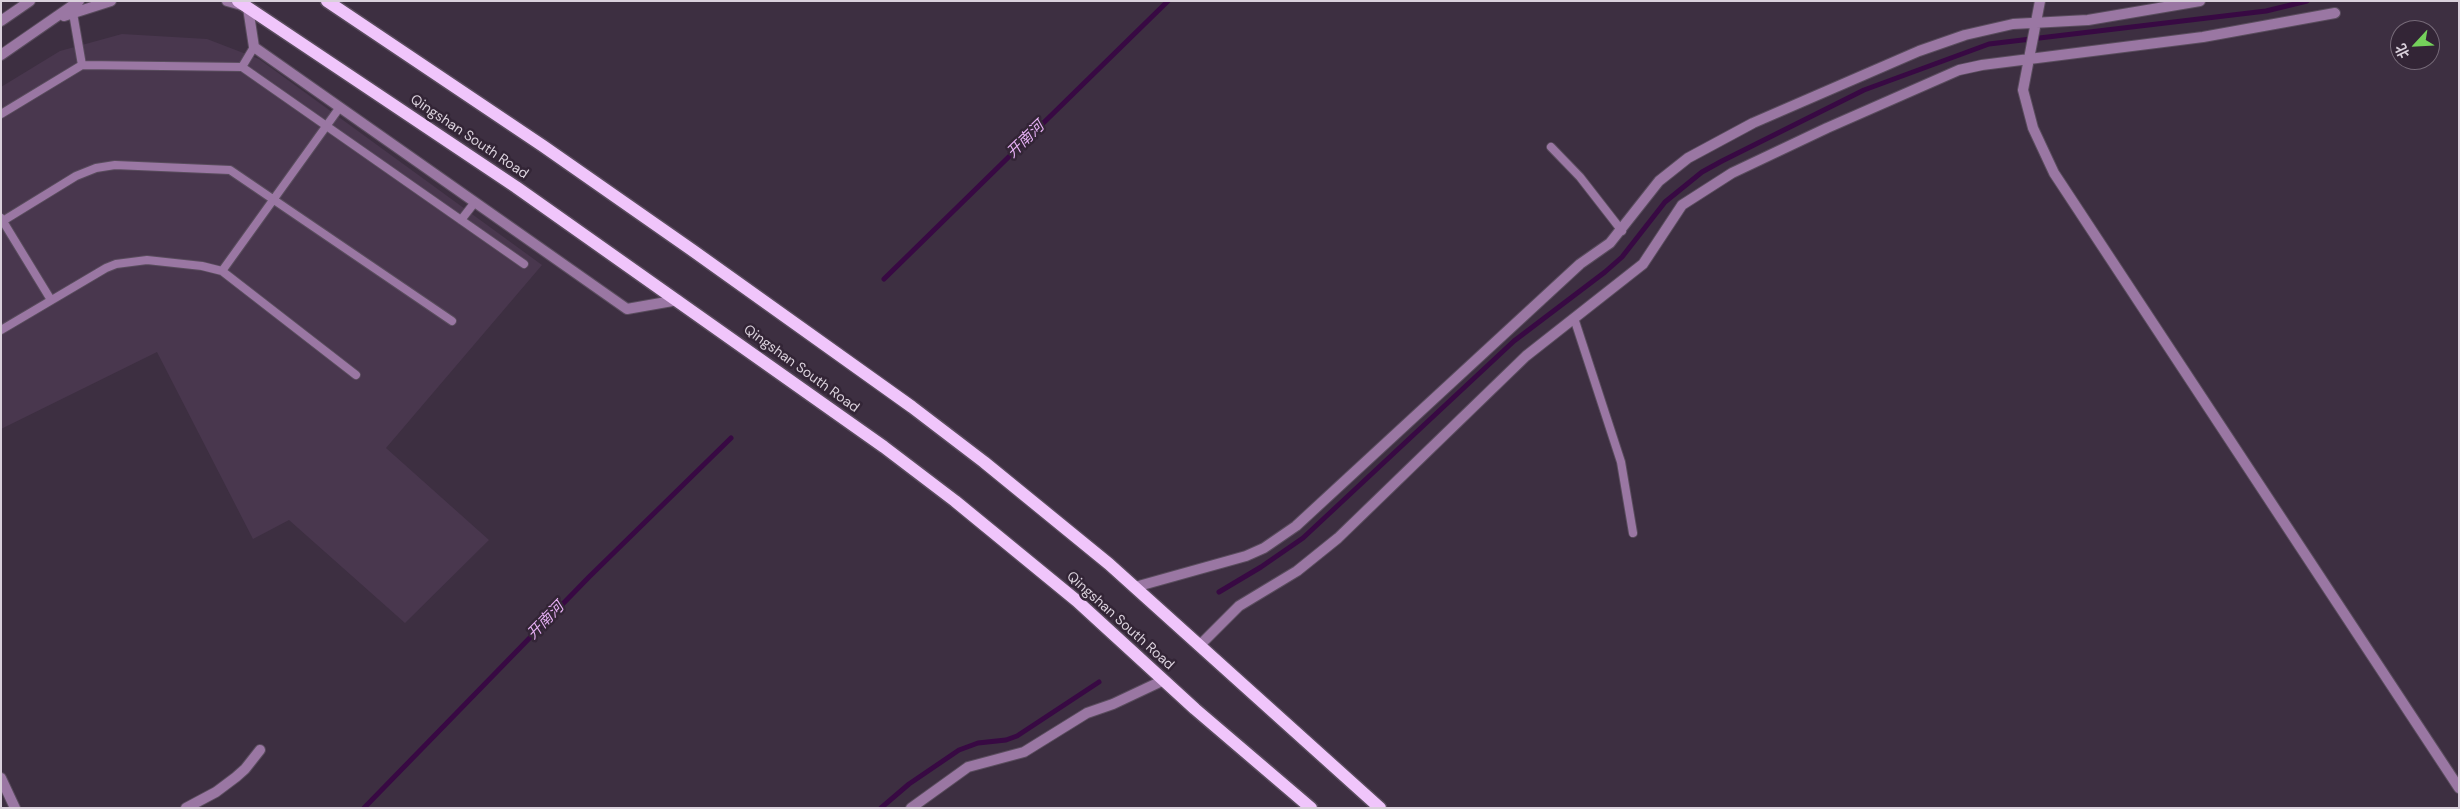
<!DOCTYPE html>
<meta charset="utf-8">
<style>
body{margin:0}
#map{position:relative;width:2460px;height:809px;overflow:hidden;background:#3d2f41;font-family:"DM Sans","Noto Sans SC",sans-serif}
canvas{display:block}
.frame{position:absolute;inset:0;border:2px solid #dad1dc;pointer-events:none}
.north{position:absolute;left:2390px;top:20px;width:50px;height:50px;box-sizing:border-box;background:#332536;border:1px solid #766a78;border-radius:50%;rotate:245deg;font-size:14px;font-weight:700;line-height:20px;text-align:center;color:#dad1dc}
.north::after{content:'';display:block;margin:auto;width:18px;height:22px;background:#75d25b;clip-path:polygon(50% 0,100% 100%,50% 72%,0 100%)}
</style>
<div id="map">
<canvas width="2460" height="809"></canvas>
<div class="frame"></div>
<div class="north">北</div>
</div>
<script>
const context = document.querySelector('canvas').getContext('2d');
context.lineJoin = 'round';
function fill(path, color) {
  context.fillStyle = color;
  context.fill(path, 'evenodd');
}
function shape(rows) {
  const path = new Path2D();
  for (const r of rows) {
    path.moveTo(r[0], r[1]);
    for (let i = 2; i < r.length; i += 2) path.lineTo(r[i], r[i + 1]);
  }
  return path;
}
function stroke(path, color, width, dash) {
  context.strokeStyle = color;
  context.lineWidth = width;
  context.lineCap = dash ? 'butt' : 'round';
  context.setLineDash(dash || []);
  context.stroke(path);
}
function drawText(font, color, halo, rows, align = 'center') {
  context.font = font + ' "DM Sans","Noto Sans SC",sans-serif';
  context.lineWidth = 5;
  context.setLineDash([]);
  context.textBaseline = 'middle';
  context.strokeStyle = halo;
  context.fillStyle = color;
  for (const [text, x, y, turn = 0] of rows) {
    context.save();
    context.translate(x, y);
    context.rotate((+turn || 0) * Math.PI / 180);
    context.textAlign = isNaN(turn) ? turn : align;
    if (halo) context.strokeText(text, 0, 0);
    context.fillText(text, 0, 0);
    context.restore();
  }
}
fill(shape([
 [122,34,207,39,259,59,542,265,386,448,489,540,405,623,289,520,253,539,157,352,1,429,1,87,60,51]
]), '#49374e');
stroke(shape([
 [884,279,1168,1],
 [1219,592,1261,567,1303,538,1514,341,1605,272,1622,257,1665,202,1702,172,1722,161,1864,90,1989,44,2266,11,2307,1],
 [364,808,589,577,731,438],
 [881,808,909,784,959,750,978,743,1006,740,1017,736,1099,682]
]), '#380943', 5);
const service = shape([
 [73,13,82,65],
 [242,67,254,47],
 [1,114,82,65,242,67,524,264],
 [1551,147,1580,177,1622,231],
 [1,218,51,300],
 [461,220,475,202],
 [1,222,76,176,96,168,115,165,230,170,452,321],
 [222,271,340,107],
 [1574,318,1621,462,1633,533],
 [1,330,106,268,116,264,147,260,202,266,222,271,356,375]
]);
const minor = shape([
 [2040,1,2023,90,2033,128,2054,173,2459,788],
 [248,8,254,47,627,309,678,300],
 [1135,587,1246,556,1264,548,1296,526,1580,264,1610,243,1659,181,1688,158,1753,123,1919,51,1965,35,2013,24,2088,20,2200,1],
 [1199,646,1239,606,1297,571,1338,538,1526,356,1643,264,1682,205,1732,173,1827,128,1959,70,1982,65,2203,37,2335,13],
 [1,778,15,808],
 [186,808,216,792,236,777,245,769,260,750],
 [911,808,968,767,1024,752,1087,713,1113,704,1164,680]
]);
const tertiary = shape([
 [227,1,245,6],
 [64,16,111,1],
 [1,21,30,1],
 [1,55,79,1]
]);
const primary = shape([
 [238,1,516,187,884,447,955,501,1077,601,1195,709,1311,808],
 [327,1,543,146,692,250,912,407,984,462,1109,564,1380,808]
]);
stroke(service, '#594c5d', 10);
stroke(minor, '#594c5d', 12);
stroke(tertiary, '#594c5d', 12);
stroke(primary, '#594c5d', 15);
stroke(service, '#9a77a3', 8);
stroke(minor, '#9a77a3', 10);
stroke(tertiary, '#9a77a3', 10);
stroke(primary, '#f0c5fb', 12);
drawText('14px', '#dad1dc', '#332536', [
 ["Qingshan South Road",469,137,34],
 ["Qingshan South Road",801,369,36],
 ["Qingshan South Road",1120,621,42]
]);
drawText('italic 15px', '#e7b1f5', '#332536', [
 ["开南河",1026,140,-44],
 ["开南河",546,621,-46]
]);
</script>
